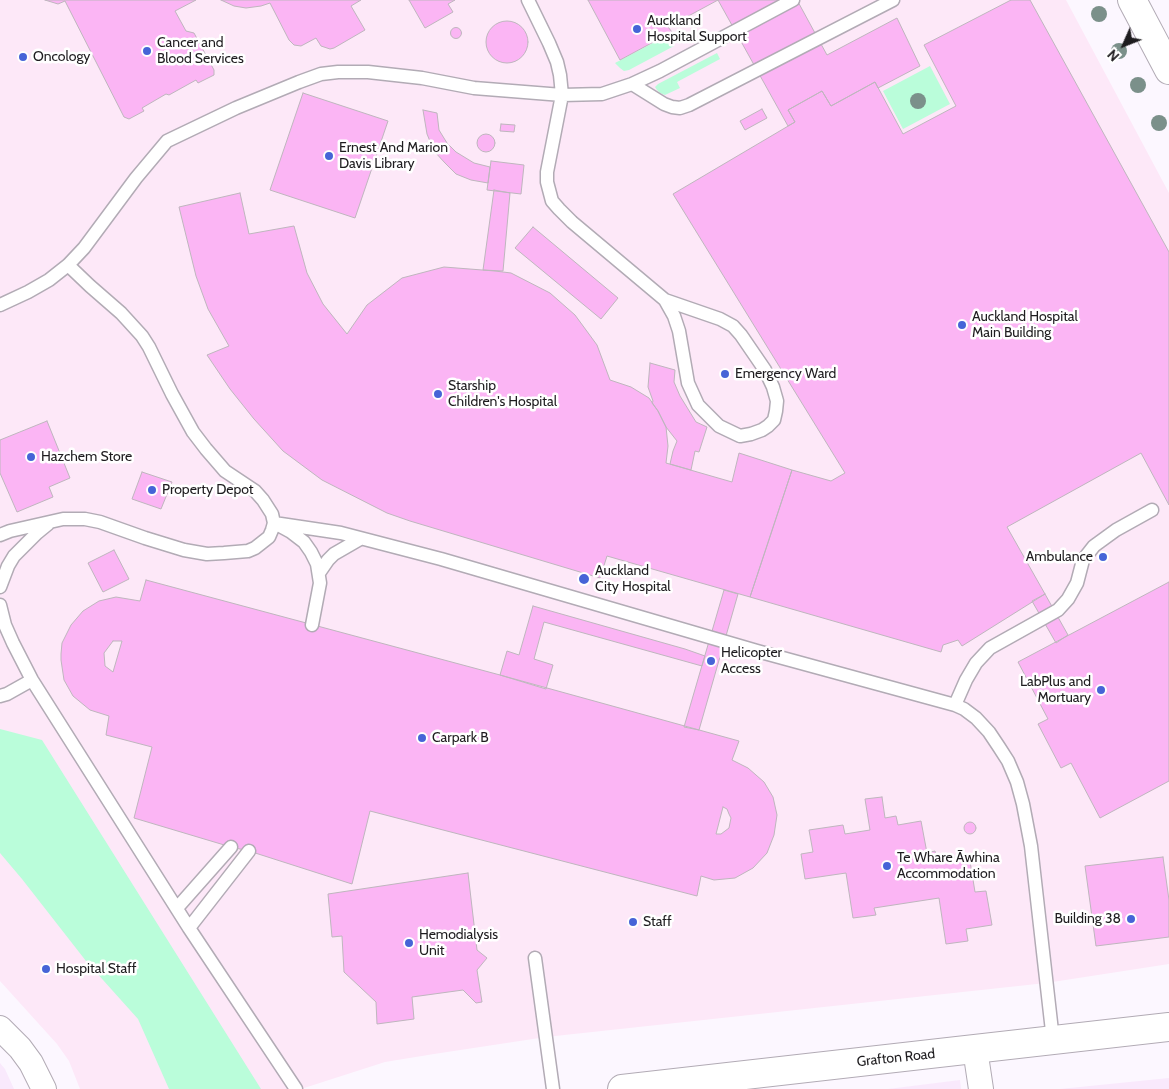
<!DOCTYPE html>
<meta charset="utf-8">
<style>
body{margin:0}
#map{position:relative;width:1169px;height:1089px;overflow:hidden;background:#fcf7ff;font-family:Cabin,sans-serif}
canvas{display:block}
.north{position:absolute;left:1099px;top:20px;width:50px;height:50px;-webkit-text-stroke:4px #fff;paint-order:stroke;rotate:226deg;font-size:14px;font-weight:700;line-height:20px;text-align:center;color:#1e1c1f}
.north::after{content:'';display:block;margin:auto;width:18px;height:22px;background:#1e1c1f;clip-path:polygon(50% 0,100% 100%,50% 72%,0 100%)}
</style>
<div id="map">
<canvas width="1169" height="1089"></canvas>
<div class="north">N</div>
</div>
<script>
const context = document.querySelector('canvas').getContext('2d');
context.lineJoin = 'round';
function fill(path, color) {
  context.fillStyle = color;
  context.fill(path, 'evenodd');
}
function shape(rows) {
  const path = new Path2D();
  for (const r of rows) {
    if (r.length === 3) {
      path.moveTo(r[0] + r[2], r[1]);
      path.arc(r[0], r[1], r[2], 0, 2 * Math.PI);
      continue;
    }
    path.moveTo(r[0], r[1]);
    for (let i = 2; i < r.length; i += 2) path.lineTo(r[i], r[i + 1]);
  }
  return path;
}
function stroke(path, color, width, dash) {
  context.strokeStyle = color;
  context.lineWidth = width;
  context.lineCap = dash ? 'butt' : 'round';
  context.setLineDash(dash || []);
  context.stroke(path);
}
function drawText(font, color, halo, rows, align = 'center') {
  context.font = font + ' Cabin,sans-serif';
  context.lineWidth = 5;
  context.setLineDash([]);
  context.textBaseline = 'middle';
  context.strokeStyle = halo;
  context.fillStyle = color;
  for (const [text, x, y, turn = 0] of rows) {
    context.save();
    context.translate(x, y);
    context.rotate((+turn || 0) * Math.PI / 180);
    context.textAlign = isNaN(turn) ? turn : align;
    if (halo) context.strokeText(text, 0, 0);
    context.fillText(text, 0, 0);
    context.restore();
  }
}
fill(shape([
 [0,1063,5,1069,14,1089,0,1089],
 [1169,1078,1169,1089,1060,1089],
 [960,1080,961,1089,888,1089]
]), '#f9e9fc');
fill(shape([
 [0,0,1066,0,1169,193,1169,964,1046,983,546,1037,434,1054,385,1062,301,1089,80,1089,69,1061,57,1044,0,981]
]), '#fde8f8');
fill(shape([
 [668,35,674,46,629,70,624,71,620,68,615,63],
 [717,53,720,59,677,82,680,88,665,95,660,93,657,90,655,87,658,84],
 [930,66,950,104,903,129,883,91],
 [0,729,42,740,261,1089,169,1089,138,1019,86,961,22,879,0,853]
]), '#bafdda');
const building = shape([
 [45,0,196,0,175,11,186,31,194,33,214,70,214,75,198,83,196,80,169,95,166,94,142,108,144,111,129,119,124,117,65,1,58,4,45,0],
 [221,0,361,0,351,6,365,30,334,48,330,49,321,46,316,38,301,46,294,45,289,40,270,3,261,6,246,8,234,6,221,0],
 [409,0,455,0,448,4,453,12,425,28,409,0],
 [588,0,718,0,668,27,672,32,620,60,588,0],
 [718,0,797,0,827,55,897,18,920,66,878,88,875,82,831,106,822,91,788,110,795,122,788,126,718,0],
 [1011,0,1030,0,1169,252,1169,505,1141,453,1007,527,1045,594,962,646,958,640,943,645,941,652,750,597,792,470,831,481,845,473,673,194,795,122,788,110,822,91,831,106,875,82,903,134,956,106,924,45,1011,0],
 [507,42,21],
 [456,33,5.5],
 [303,93,388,121,355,218,270,190,303,93],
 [762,109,767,118,745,130,740,121,762,109],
 [423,110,437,113,439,130,447,143,456,152,474,163,490,167,488,183,471,180,456,174,445,163,434,151,427,134,423,110],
 [501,124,515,125,514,132,500,131,501,124],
 [486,143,9],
 [491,161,524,165,521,194,487,190,491,161],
 [494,190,510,193,503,271,483,270,494,190],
 [240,193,249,234,294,226,307,273,323,304,347,334,367,305,402,278,444,267,495,271,511,273,550,293,575,315,597,345,610,380,631,387,649,398,658,411,666,427,668,446,666,463,732,482,739,453,792,470,750,597,607,556,600,578,410,521,387,513,322,480,283,451,254,419,230,389,207,355,229,346,208,309,196,276,179,207,240,193],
 [533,227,618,298,601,319,515,248,533,227],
 [650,363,675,370,674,382,680,396,696,422,707,427,699,452,695,451,691,470,670,464,673,451,677,441,666,427,658,411,652,403,653,401,648,387,650,363],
 [47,421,70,478,49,487,53,497,17,512,0,473,0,440,47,421],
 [142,472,172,482,161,509,132,499,142,472],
 [114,550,129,579,103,592,88,563,114,550],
 [146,580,500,675,739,741,732,760,748,768,764,782,773,797,777,815,774,835,767,853,753,868,735,878,714,880,701,876,697,896,370,811,352,884,249,851,231,847,134,818,152,747,106,735,109,716,90,710,73,696,64,680,61,660,61,654,62,643,71,625,83,611,99,601,116,597,140,601,146,580],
 [113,641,122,641,113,672,105,666,104,653,113,641],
 [723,807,727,809,729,814,731,818,729,828,721,834,716,834,723,807],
 [1169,582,1169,781,1100,818,1071,763,1061,768,1038,724,1048,719,1018,662,1169,582],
 [724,590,738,594,699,730,684,727,724,590],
 [1045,594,1068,635,1056,643,1032,601,1045,594],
 [533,606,685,649,705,656,702,666,544,622,534,659,553,665,546,689,500,675,507,651,519,655,533,606],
 [882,797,885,818,896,816,898,825,921,821,927,853,935,851,937,860,969,855,975,892,986,891,992,925,966,929,968,941,946,944,939,898,874,908,876,915,853,918,846,873,805,879,801,854,813,852,809,830,843,825,845,834,870,830,865,799,882,797],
 [970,828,6],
 [1163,857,1169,900,1169,937,1096,946,1085,866,1163,857],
 [468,873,477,950,487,958,477,970,482,1002,476,1003,463,990,412,997,414,1019,377,1024,376,1002,344,972,342,936,332,937,328,894,468,873]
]);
fill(building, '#fbb5f4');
stroke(building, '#bfb6be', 1);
const lane = shape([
 [528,0,549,43,557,62,560,75,562,95,547,172,547,182,552,201,559,209,572,222,665,300,720,319,733,326,741,335,765,370,773,387,777,401,776,411,774,420,768,426,762,430,751,434,740,436,719,426,698,405,688,383,679,331,674,316,665,300],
 [632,84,664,104,672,107,680,108,689,105,893,0],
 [0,305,28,292,49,280,68,265,84,248,136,178,167,141,236,108,299,82,321,74,338,72,368,72,422,78,474,88,562,95,602,94,632,84,660,71,793,0],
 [274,523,341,533,441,559,757,651,955,705,964,709,976,718,989,732,999,747,1008,761,1017,782,1023,804,1031,846,1053,1040],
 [280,526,291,532,304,542,311,552,317,564,320,583,312,625],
 [0,535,10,531,63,519,85,519,100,522,145,538,184,550,207,554,224,553,248,551,255,548,269,537,272,530,274,523,272,514,263,500,255,491,225,471,206,449,193,432,172,394,149,347,142,336,121,313,90,286,68,265],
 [319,573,328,560,334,554,360,539],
 [0,587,8,566,14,556,37,533,48,524],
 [0,605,5,625,13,643,32,680,189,928,296,1089],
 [0,696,7,694,32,680],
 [955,705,966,680,976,663,990,648,1058,610,1068,599,1077,583,1083,560,1094,546,1116,530,1152,510],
 [177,908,231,847],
 [189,928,249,851],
 [535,958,553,1089]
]);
const street = shape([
 [0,1028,20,1048,31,1063,44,1089],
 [975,1049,981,1089]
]);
const secondary = shape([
 [1132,0,1169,70],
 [622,1089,1169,1027]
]);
stroke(lane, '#b2abb5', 15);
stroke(street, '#b2abb5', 26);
stroke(secondary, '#b2abb5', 30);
stroke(lane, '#fff', 12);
stroke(street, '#fff', 24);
stroke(secondary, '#fff', 28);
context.fillStyle = '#7b908a';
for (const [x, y] of [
 [1099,14],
 [1119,51],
 [1138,85],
 [918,101],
 [1159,123]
]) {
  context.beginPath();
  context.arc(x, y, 8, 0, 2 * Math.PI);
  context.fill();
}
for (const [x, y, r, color] of [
 [637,29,5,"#4664d7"],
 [147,51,5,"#4664d7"],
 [23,57,5,"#4664d7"],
 [329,156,5,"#4664d7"],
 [962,325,5,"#4664d7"],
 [725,374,5,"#4664d7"],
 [438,394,5,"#4664d7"],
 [31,457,5,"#4664d7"],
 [152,490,5,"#4664d7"],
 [1103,557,5,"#4664d7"],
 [584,579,6,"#4664d7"],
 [711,661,5,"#4664d7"],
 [1101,690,5,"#4664d7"],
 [422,738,5,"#4664d7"],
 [887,866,5,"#4664d7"],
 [1131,919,5,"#4664d7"],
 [633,922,5,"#4664d7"],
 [409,943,5,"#4664d7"],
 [46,969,5,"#4664d7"]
]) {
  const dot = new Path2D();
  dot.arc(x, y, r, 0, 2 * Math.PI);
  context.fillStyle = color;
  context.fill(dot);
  stroke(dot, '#fff', 2);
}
drawText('14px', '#1e1c1f', '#fff', [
 ["Auckland",647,21],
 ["Hospital Support",647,37],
 ["Cancer and",157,43],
 ["Blood Services",157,59],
 ["Oncology",33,57],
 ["Ernest And Marion",339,148],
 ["Davis Library",339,164],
 ["Auckland Hospital",972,317],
 ["Main Building",972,333],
 ["Emergency Ward",735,374],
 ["Starship",448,386],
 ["Children's Hospital",448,402],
 ["Hazchem Store",41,457],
 ["Property Depot",162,490],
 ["Ambulance",1093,557,"right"],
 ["Auckland",595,571],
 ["City Hospital",595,587],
 ["Helicopter",721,653],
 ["Access",721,669],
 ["LabPlus and",1091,682,"right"],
 ["Mortuary",1091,698,"right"],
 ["Carpark B",432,738],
 ["Te Whare Āwhina",897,858],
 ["Accommodation",897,874],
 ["Building 38",1121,919,"right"],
 ["Staff",643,922],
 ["Hemodialysis",419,935],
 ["Unit",419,951],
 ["Hospital Staff",56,969]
], 'left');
drawText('14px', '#1e1c1f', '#fff', [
 ["Grafton Road",896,1058,-6]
]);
</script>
